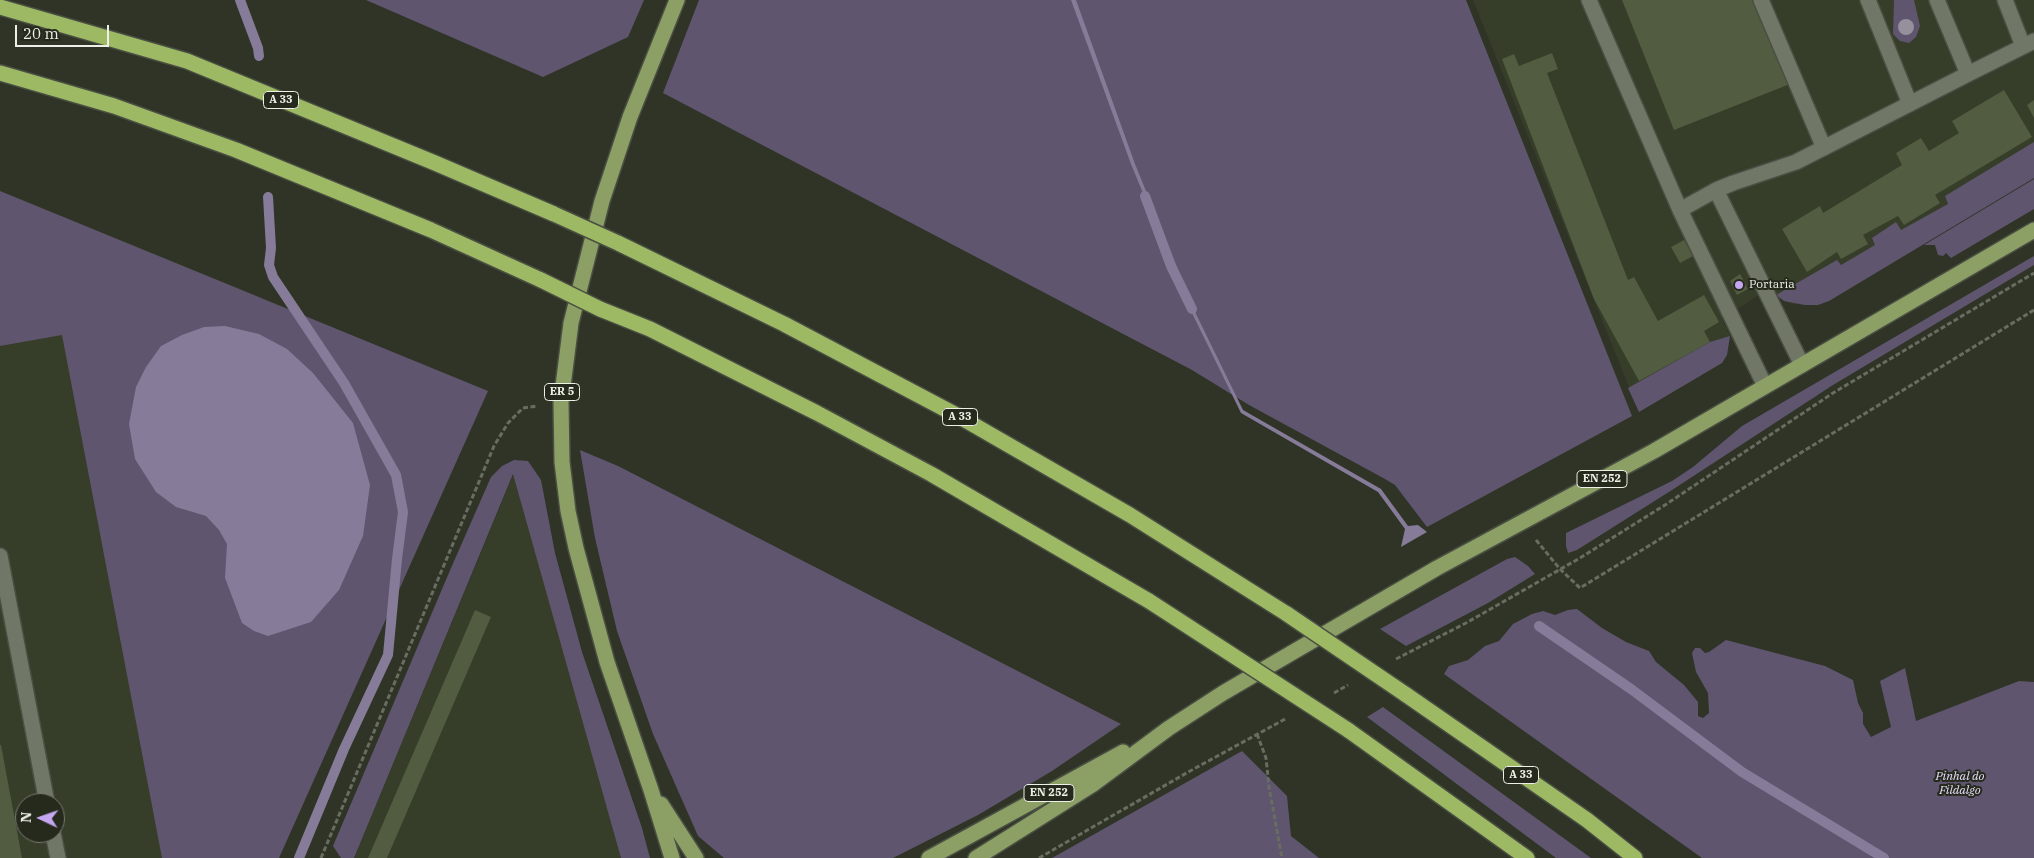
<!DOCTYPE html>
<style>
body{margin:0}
#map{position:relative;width:2034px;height:858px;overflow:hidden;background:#2f3426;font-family:"IBM Plex Serif",serif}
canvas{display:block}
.north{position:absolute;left:15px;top:793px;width:50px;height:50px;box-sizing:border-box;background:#252a1d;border:1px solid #75796e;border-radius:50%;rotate:273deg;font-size:14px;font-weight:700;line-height:20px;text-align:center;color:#edf0e7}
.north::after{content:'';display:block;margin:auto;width:18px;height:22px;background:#c5a7f1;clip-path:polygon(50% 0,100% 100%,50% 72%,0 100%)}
.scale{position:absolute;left:15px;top:25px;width:94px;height:22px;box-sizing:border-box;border:2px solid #edf0e7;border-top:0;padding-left:6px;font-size:15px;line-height:18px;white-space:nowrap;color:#edf0e7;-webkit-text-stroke:4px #252a1d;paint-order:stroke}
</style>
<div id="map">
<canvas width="2034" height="858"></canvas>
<div class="north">N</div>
<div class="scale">20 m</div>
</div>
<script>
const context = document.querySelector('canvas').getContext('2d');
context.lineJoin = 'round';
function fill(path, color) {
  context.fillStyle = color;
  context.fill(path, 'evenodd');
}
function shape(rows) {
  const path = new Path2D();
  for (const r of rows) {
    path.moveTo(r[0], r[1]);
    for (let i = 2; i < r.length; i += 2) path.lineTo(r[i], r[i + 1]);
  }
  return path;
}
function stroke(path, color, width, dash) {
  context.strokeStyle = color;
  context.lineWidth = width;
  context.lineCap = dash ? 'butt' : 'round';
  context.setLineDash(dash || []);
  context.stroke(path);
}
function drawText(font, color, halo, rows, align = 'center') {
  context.font = font + ' "IBM Plex Serif",serif';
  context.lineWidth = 4;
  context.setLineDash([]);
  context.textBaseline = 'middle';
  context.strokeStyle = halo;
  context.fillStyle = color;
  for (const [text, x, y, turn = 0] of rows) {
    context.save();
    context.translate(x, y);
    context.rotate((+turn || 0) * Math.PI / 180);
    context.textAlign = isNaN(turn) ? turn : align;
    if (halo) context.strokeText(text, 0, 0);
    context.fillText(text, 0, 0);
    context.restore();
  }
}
fill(shape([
 [1473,0,2034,0,2034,178,1829,301,1817,305,1793,304,1784,301,1770,288,1722,319,1730,336,1727,355,1722,363,1639,412],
 [0,191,255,295,277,858,0,858],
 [25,803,55,803,55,833,25,833],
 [514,473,622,858,354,858]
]), '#363d29');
fill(shape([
 [366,0,644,0,628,37,543,77],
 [699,0,1466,0,1632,416,1427,527,1395,485,1385,479,1249,405,1192,370,663,93],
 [1894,0,1914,0,1920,26,1916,37,1909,43,1900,41,1893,34],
 [2034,142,2034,178,1829,301,1818,305,1805,305,1784,301,1776,295,1837,260,1841,265,1875,245,1872,238,1896,222,1901,230,1948,204,1945,196],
 [2034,179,2034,209,1951,258,1946,253,1943,256,1938,255,1935,245,1924,245],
 [0,191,488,391,279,858,162,858,62,335,0,346],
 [2034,256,2034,265,1833,385,1672,490,1577,550,1568,553,1566,546,1566,533,1672,481,1693,467,1742,426],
 [1730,336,1727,355,1722,363,1639,412,1628,388,1710,342],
 [580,450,618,466,1121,724,1052,771,978,815,893,858,724,858,698,836,653,734,617,631,595,538],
 [514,460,528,461,541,480,555,553,582,652,642,828,650,858,621,858,513,474,354,858,341,858,333,846,451,568,491,477,502,466],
 [1515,557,1528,566,1535,574,1488,603,1406,646,1380,629,1507,559],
 [1577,609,1602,628,1626,642,1649,651,1656,662,1684,685,1698,702,1698,716,1703,718,1709,713,1708,693,1696,672,1692,653,1695,648,1700,648,1705,653,1709,652,1726,640,1825,666,1853,680,1858,703,1863,713,1863,724,1871,737,1891,727,1880,681,1905,668,1916,721,2019,681,2034,682,2034,858,1702,858,1444,674,1449,666,1468,660,1485,646,1499,641,1513,624,1532,614,1543,611,1555,615,1568,610],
 [1383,707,1591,858,1556,858,1367,717],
 [1242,751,1287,796,1291,836,1319,858,1052,858]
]), '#5f556e');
fill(shape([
 [1071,0,1076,0,1135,164,1196,314,1243,410,1381,489,1408,526,1418,525,1427,532,1401,547,1405,529,1378,492,1241,413,1193,315,1131,164],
 [225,326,259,334,287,349,313,373,353,423,370,485,363,536,339,590,311,622,268,636,254,631,242,623,225,578,227,544,219,530,206,516,176,507,156,492,135,459,129,424,136,387,146,367,161,346,182,335,204,327]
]), '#867b99');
stroke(shape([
 [240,0,258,48,259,56],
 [1145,196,1171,266,1192,309],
 [268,197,271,248,269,265,273,277,344,383,396,475,403,512,397,559,388,655,344,749,299,858],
 [1539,626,1631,689,1742,772,1884,858]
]), '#867b99', 10);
fill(shape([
 [1622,0,1755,0,1790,84,1674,130],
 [1552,53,1558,69,1547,73,1628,280,1634,277,1658,321,1704,295,1719,322,1704,331,1710,342,1639,381,1594,299,1502,59,1514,54,1519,66],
 [2004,90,2032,137,1935,195,1940,203,1904,225,1898,216,1863,235,1868,244,1841,259,1837,252,1807,272,1782,229,1820,206,1823,213,1902,165,1896,153,1921,138,1929,151,1959,133,1952,121],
 [2034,100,2034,118,2027,105],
 [1684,240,1693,256,1680,263,1671,247],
 [1740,274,1748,289,1737,295,1730,281],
 [475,610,491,617,387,858,368,858],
 [0,745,1,745,22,858,0,858]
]), '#525c40');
const minor = shape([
 [1589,0,1680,210,1765,386],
 [1761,0,1824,148],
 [1868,0,1910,104],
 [2005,0,2023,46],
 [1968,74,2034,41],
 [1716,190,1802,365],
 [1680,210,1716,190,1733,183,1796,162,1968,74,1937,0],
 [0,556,47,803],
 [53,833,58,858]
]);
const major = shape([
 [661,804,696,858],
 [672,858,651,790,607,662,576,548,568,511,562,462,561,402,571,323,602,201,630,117,677,0],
 [929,858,1123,752],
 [976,858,1092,785,1169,728,1223,693,1437,568,1654,451,2034,230]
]);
const highway = shape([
 [0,7,187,61,435,163,554,214],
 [0,73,114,106,236,150,431,230,541,280],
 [618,243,784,324,960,417,1130,515,1287,614],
 [600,309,650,329,817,413,931,474,1149,601],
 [1405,694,1587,820,1635,858],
 [1348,730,1527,858]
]);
stroke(minor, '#4a4f43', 18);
stroke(major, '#4a4f43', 18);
stroke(highway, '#4a4f43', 18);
stroke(shape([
 [1536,540,1560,569,1580,588,2034,310],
 [1396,659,1466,623,1580,558,1665,505,1833,393,2034,273],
 [1334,693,1348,685],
 [1257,734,1266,758,1269,787,1282,858],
 [321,858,494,446,508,423,523,408,537,406],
 [1039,858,1190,771,1287,718]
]), '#686d60', 3, [5, 2.5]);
stroke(minor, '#717767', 15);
stroke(major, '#8c9f65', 15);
stroke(highway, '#9eb964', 15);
const highwayBridge = shape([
 [554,214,618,243],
 [541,280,600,309],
 [1149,601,1348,730],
 [1287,614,1405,694]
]);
stroke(highwayBridge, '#4a4f43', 18, []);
stroke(highwayBridge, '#9eb964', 15);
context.fillStyle = '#95909c';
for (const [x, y] of [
 [1906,27]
]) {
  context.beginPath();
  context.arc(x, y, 8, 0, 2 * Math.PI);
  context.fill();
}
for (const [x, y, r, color] of [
 [1739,285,5,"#c5a7f1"]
]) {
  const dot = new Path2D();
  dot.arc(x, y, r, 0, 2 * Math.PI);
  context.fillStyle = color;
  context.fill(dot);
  stroke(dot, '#252a1d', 2);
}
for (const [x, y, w] of [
 [281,100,35],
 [562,392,35],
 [960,417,35],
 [1602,479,50],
 [1521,775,35],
 [1049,793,50]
]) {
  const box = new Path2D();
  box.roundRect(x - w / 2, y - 8.5, w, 17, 4);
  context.fillStyle = '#252a1d';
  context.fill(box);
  stroke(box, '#edf0e7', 1);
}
drawText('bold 11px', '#edf0e7', null, [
 ["A 33",281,100],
 ["ER 5",562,392],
 ["A 33",960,417],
 ["EN 252",1602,479],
 ["A 33",1521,775],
 ["EN 252",1049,793]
]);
drawText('12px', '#edf0e7', '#252a1d', [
 ["Portaria",1749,285]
], 'left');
drawText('italic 12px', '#e8dcfc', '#252a1d', [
 ["Pinhal do",1960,777],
 ["Fildalgo",1960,791]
]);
</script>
